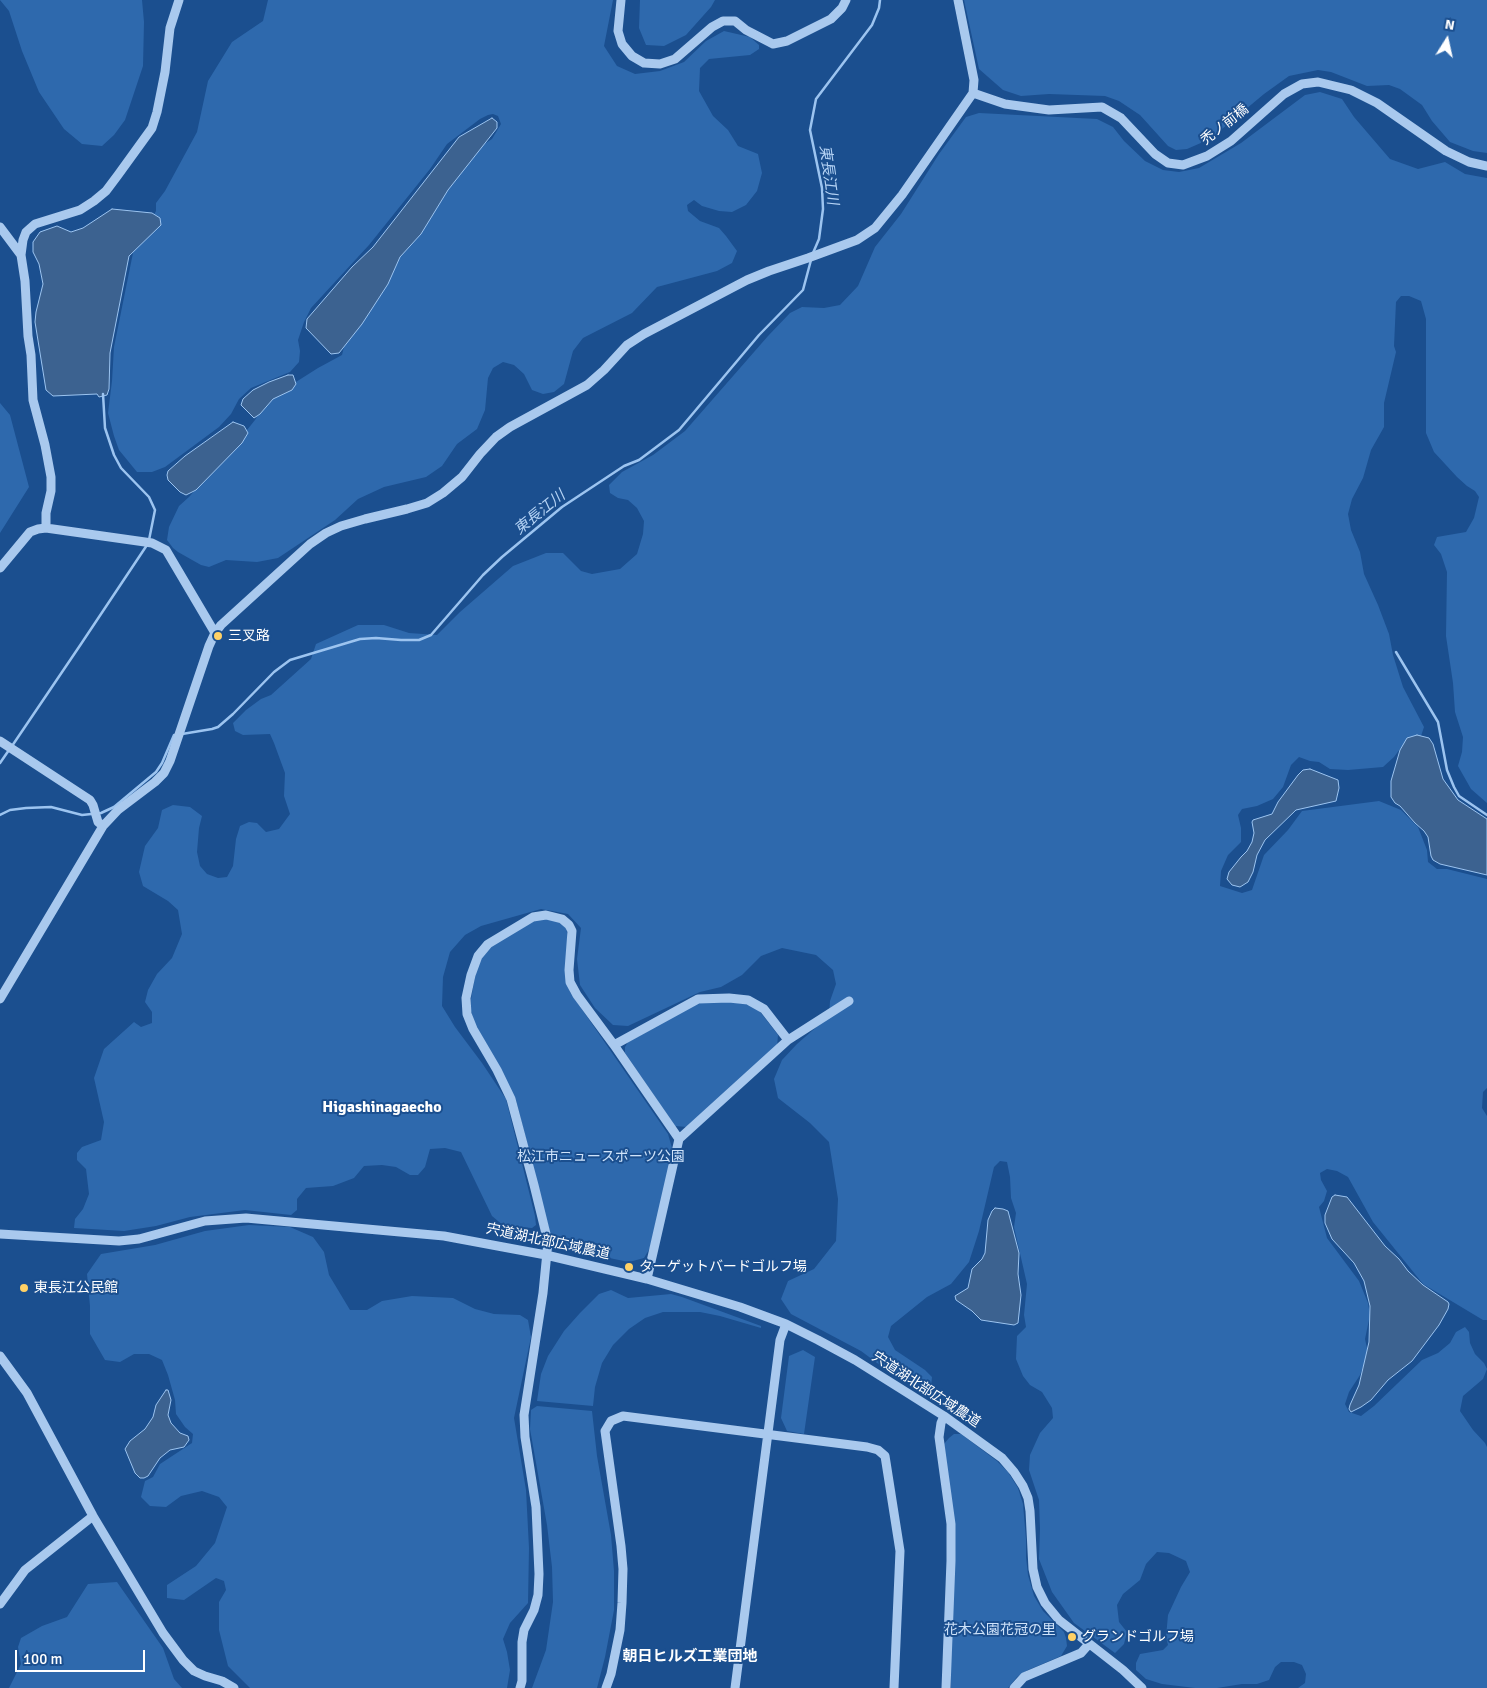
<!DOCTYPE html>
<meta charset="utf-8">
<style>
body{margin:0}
#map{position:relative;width:1487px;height:1688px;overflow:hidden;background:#1b4f8f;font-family:Signika,sans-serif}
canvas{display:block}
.north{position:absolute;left:1422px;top:15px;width:50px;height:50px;-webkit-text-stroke:4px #1b4f8f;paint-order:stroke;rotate:10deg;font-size:14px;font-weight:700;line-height:20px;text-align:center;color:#fff}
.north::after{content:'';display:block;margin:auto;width:18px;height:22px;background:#fff;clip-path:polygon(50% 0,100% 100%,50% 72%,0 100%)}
.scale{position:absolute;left:15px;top:1650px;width:130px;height:22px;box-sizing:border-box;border:2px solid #fff;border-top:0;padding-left:6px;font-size:15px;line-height:18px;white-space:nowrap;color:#fff;-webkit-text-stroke:4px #1b4f8f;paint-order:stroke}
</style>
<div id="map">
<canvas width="1487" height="1688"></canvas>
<div class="north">N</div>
<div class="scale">100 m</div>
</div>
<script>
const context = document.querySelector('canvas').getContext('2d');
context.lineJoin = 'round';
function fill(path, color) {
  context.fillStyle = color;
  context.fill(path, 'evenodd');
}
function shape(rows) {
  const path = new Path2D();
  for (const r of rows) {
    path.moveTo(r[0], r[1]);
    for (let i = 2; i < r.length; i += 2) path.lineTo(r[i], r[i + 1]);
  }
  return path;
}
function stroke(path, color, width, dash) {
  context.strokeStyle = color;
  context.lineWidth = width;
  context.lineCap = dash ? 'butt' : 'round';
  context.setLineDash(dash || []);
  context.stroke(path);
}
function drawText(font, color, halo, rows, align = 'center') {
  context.font = font + ' Signika,"Noto Sans JP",sans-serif';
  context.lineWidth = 4;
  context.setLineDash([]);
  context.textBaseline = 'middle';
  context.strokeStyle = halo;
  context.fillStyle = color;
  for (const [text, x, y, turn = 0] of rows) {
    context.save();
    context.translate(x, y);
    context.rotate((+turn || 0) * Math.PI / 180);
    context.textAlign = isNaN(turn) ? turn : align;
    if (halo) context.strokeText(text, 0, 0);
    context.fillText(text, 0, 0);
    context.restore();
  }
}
fill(shape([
 [0,0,142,0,144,22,143,66,125,120,114,135,102,146,82,144,64,129,39,92,22,51,9,11],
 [268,0,613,0,604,46,617,66,635,74,660,71,684,62,706,41,724,31,750,37,759,45,759,49,750,55,709,59,700,68,699,91,713,116,728,130,738,146,758,154,762,173,757,191,746,205,732,212,719,211,702,206,694,200,687,205,688,211,700,221,719,228,726,236,737,251,732,263,717,271,657,287,632,313,583,338,573,351,564,384,554,392,543,394,532,390,524,374,514,365,503,362,493,368,488,378,485,410,477,429,457,444,442,466,426,477,384,487,358,499,335,520,278,558,257,562,226,560,209,567,201,565,178,552,173,548,167,540,169,527,179,506,189,497,239,440,255,420,263,407,288,387,318,368,342,355,346,339,401,253,472,152,492,139,501,124,498,116,493,114,488,115,480,119,447,144,430,169,369,245,311,308,304,322,298,340,300,351,299,362,290,372,251,388,239,399,231,414,219,427,165,467,152,472,137,472,119,450,114,436,108,413,112,381,114,347,135,243,145,231,156,211,156,203,165,191,197,132,208,81,232,42,263,21],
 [640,0,715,0,711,7,686,35,664,46,646,45,639,28],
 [964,0,1487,0,1487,153,1473,151,1450,142,1432,121,1422,105,1400,89,1389,85,1367,86,1331,72,1318,70,1289,76,1264,94,1210,139,1187,149,1176,150,1168,146,1140,115,1119,101,1105,96,1049,94,1021,96,1003,90,979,69],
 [1320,92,1342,99,1354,117,1390,159,1418,169,1445,162,1465,174,1487,178,1487,803,1471,789,1458,766,1462,752,1463,737,1455,712,1453,683,1446,636,1447,572,1441,554,1434,545,1437,537,1466,532,1474,518,1479,497,1475,491,1467,486,1457,477,1434,452,1426,433,1426,319,1421,301,1409,296,1401,296,1396,302,1394,346,1396,352,1384,403,1384,427,1371,450,1363,478,1352,499,1348,514,1351,530,1360,552,1364,574,1378,605,1389,634,1393,655,1403,687,1424,727,1421,736,1408,738,1394,757,1383,767,1348,770,1330,769,1319,762,1310,761,1299,757,1291,765,1283,787,1273,799,1257,806,1242,809,1238,815,1241,828,1241,842,1228,855,1221,871,1220,886,1242,893,1252,890,1264,855,1288,830,1302,811,1379,801,1401,810,1418,827,1427,850,1428,862,1437,869,1447,869,1487,879,1487,1088,1483,1092,1482,1108,1487,1116,1487,1320,1483,1320,1423,1284,1373,1222,1348,1177,1337,1171,1327,1169,1320,1173,1321,1180,1327,1191,1324,1201,1319,1207,1327,1238,1359,1281,1368,1303,1370,1315,1365,1339,1368,1353,1360,1375,1349,1392,1345,1404,1349,1412,1361,1416,1374,1406,1422,1360,1438,1353,1450,1343,1456,1332,1465,1327,1469,1332,1470,1343,1475,1354,1484,1363,1487,1369,1483,1379,1463,1396,1460,1411,1473,1430,1485,1443,1487,1447,1487,1688,1298,1688,1305,1683,1306,1674,1302,1665,1294,1662,1281,1662,1275,1667,1269,1680,1257,1684,1242,1684,1217,1688,1195,1688,1162,1684,1146,1679,1136,1670,1136,1663,1140,1654,1163,1650,1168,1645,1166,1637,1168,1615,1181,1587,1190,1572,1186,1561,1169,1553,1157,1552,1146,1564,1140,1580,1123,1594,1117,1605,1119,1622,1127,1632,1124,1644,1115,1653,1074,1623,1052,1592,1039,1559,1040,1529,1039,1500,1029,1470,1030,1455,1040,1433,1053,1418,1052,1408,1042,1392,1030,1385,1023,1376,1016,1359,1017,1336,1026,1327,1024,1315,1027,1284,1014,1227,1016,1213,1011,1198,1010,1177,1007,1162,1000,1161,994,1167,979,1231,969,1262,951,1284,927,1297,891,1326,888,1337,895,1350,925,1370,932,1377,931,1387,924,1391,892,1374,861,1351,791,1314,781,1299,788,1281,814,1269,836,1241,838,1199,829,1142,810,1123,778,1098,774,1079,782,1060,797,1044,829,1016,830,1001,836,984,833,970,816,955,782,948,761,956,742,975,721,987,700,992,628,1026,613,1025,595,1008,580,985,577,959,581,928,568,914,541,909,481,926,465,935,450,952,443,977,442,1006,455,1027,482,1063,506,1099,535,1216,536,1225,532,1228,504,1226,492,1216,461,1152,445,1148,430,1149,425,1167,418,1175,410,1175,396,1167,382,1165,364,1166,354,1178,333,1186,306,1188,297,1199,297,1210,291,1215,245,1210,190,1217,156,1226,124,1231,74,1228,75,1219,83,1209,89,1194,86,1169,77,1160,77,1153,82,1147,101,1140,104,1122,94,1078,104,1049,134,1022,141,1027,152,1023,152,1012,145,1002,148,990,157,974,172,958,182,934,178,910,168,901,143,886,139,872,145,846,158,828,162,810,173,805,190,807,202,816,199,828,197,852,200,866,207,874,218,878,227,877,233,866,236,839,240,826,249,822,257,823,266,832,279,829,290,814,284,796,285,773,274,743,270,734,243,735,235,731,233,723,246,710,261,699,271,695,311,659,316,644,358,625,384,625,409,633,437,635,460,612,513,566,546,553,563,553,581,571,592,574,620,569,637,554,643,534,644,521,637,508,628,500,618,498,610,493,609,485,622,472,653,455,685,431,768,336,790,313,802,307,824,308,840,305,858,286,875,247,901,214,939,154,966,117,979,113,1097,119,1113,127,1124,141,1145,161,1163,170,1179,172,1199,168,1241,143,1305,95],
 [0,403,10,415,29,487,0,533],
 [541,918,558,920,566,928,568,937,570,992,668,1134,672,1148,669,1167,650,1248,644,1258,629,1262,614,1259,568,1248,555,1242,551,1237,516,1100,474,1023,471,1011,471,999,477,966,485,951,492,944,528,924],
 [724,1001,753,1005,761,1013,778,1035,777,1047,687,1127,675,1126,625,1053,625,1047,628,1042,697,1003],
 [249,1225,290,1227,313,1237,324,1252,329,1275,350,1310,367,1310,382,1301,412,1296,453,1298,475,1309,494,1314,520,1315,528,1320,531,1337,514,1418,526,1490,529,1548,528,1603,510,1623,503,1639,507,1652,510,1670,507,1688,250,1688,228,1666,219,1630,219,1602,226,1590,224,1581,216,1578,184,1600,167,1598,167,1585,196,1566,215,1543,227,1507,219,1497,202,1491,181,1496,166,1507,150,1506,141,1497,145,1481,153,1477,160,1464,192,1443,193,1434,185,1427,176,1414,175,1400,168,1375,162,1360,149,1354,134,1354,120,1362,105,1360,90,1334,90,1306,87,1274,101,1254,155,1245,205,1231],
 [611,1290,628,1298,671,1294,682,1297,761,1326,761,1328,720,1316,700,1312,663,1312,645,1318,629,1329,613,1345,602,1363,595,1387,593,1406,537,1401,541,1374,548,1356,564,1331,580,1313,599,1294],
 [803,1350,815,1357,804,1434,787,1431,781,1418,789,1356],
 [537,1406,592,1411,597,1456,611,1535,614,1571,614,1610,605,1657,597,1688,532,1688,546,1650,553,1602,552,1567,547,1525,530,1429,531,1410],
 [954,1434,961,1434,997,1461,1008,1472,1018,1488,1023,1504,1026,1539,1026,1557,1028,1575,1034,1596,1043,1611,1064,1632,1066,1638,1067,1646,1061,1656,1028,1670,1017,1677,1008,1688,951,1688,951,1655,953,1609,944,1444,949,1438],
 [117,1582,163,1648,174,1679,182,1688,9,1688,21,1664,18,1647,21,1638,42,1626,67,1617,88,1584]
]), '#2e69ad');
const water = shape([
 [492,118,497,122,497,128,448,190,421,234,400,257,388,284,362,324,339,353,331,354,306,328,307,319,352,267,373,247,459,137,492,118],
 [112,209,152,213,160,218,161,225,129,256,110,353,109,389,107,395,99,397,97,394,53,396,46,390,35,322,36,312,43,284,39,264,33,252,33,242,40,232,57,226,71,232,83,228,112,209],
 [288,375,293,375,296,384,292,390,273,399,260,414,254,418,241,405,243,399,253,390,269,382,288,375],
 [233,422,244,426,248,433,242,443,196,490,186,495,180,492,168,480,167,475,168,471,185,456,233,422],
 [1417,735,1429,738,1433,744,1443,779,1458,800,1487,819,1487,875,1440,864,1433,860,1431,856,1428,837,1424,831,1415,823,1400,806,1395,803,1391,797,1391,781,1400,750,1407,738,1417,735],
 [1310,769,1338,780,1339,788,1336,801,1296,810,1265,840,1257,855,1253,872,1248,882,1240,887,1232,885,1227,879,1229,872,1241,857,1247,851,1252,842,1254,833,1252,822,1253,820,1272,814,1278,802,1298,775,1303,770,1310,769],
 [1335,1195,1347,1197,1385,1246,1399,1259,1408,1271,1423,1285,1448,1302,1449,1304,1448,1309,1439,1325,1412,1361,1388,1380,1371,1400,1361,1407,1351,1412,1349,1409,1350,1405,1359,1385,1369,1342,1370,1306,1364,1281,1354,1263,1332,1239,1325,1223,1325,1215,1332,1197,1335,1195],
 [995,1208,1003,1209,1008,1211,1019,1253,1018,1274,1021,1295,1018,1323,1014,1325,981,1320,972,1311,956,1300,955,1296,968,1288,972,1269,982,1259,985,1253,988,1220,992,1211,995,1208],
 [166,1390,168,1390,171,1400,168,1415,171,1423,180,1433,188,1436,189,1440,184,1447,170,1450,160,1458,148,1476,144,1478,140,1478,135,1473,125,1449,130,1441,145,1429,153,1417,156,1405,166,1390]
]);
fill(water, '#3c6290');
stroke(water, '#9cc4f0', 1);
stroke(shape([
 [813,253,819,239,823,209,822,188,810,130,816,99,872,25,879,8,880,0],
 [103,394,105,428,114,455,121,468,149,497,155,510,149,540],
 [1396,652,1438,722,1447,770,1454,787,1459,796,1487,815],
 [182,734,212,729,218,727,233,714,274,672,290,660,360,639,376,638,401,640,419,640,431,635,483,575,502,557,562,507,624,466,639,460,679,430,759,335,803,290,811,260],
 [12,746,81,644,147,545],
 [0,763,9,750],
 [0,815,10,810,26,808,51,807,82,815,101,813,114,807,156,772,162,763,174,735,177,735]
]), '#9cc4f0', 2.5);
stroke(shape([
 [621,0,618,31,622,44,632,56,644,63,660,64,675,59,712,27,723,21,735,21,746,30,773,44,787,41,831,19,842,8,846,0],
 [973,93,1005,104,1049,110,1102,107,1121,118,1155,154,1168,163,1183,165,1207,156,1231,141,1284,94,1302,84,1318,82,1351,90,1377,103,1446,151,1469,162,1487,166],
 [0,227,21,255],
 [46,528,46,513,51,491,51,477,45,445,33,400,31,355,28,336,25,281,21,255,23,240,26,232,35,224,80,210,94,201,106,191,118,175,152,128,157,112,165,72,170,28,179,0],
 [0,568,30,532,38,529,46,528,152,543,166,550,215,633],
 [0,741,90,800,93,805,98,822,103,826],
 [0,999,103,826,118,810,155,782,164,773,170,761,209,646,215,633,221,625,310,544,326,533,341,526,365,519,407,509,427,503,443,493,462,477,480,454,496,437,510,427,587,385,604,370,627,345,644,334,747,280,769,271,808,258,857,240,875,228,902,195,973,93,974,80,958,0],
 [614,1045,698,999,729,998,748,1000,764,1009,788,1040],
 [0,1234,119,1241,139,1239,205,1221,246,1218,444,1236,546,1255,647,1279,740,1307,786,1324,818,1340,855,1360,906,1392,944,1416,1002,1458,1014,1472,1023,1486,1028,1498,1030,1511,1033,1569,1037,1587,1045,1603,1059,1620,1123,1670,1142,1688],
 [647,1279,679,1139,788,1040,849,1001],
 [0,1356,27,1393,93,1516,163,1633,183,1660,194,1671,205,1676,222,1681,234,1688],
 [944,1416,941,1423,939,1437,951,1524,951,1561,946,1688],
 [0,1604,25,1570,93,1516],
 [520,1688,522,1681,522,1642,524,1630,534,1610,538,1595,539,1574,536,1507,525,1437,524,1415,543,1293,548,1242,534,1185,511,1099,497,1070,473,1029,467,1014,466,998,471,975,478,956,488,944,533,917,546,915,562,919,569,925,572,931,569,970,570,982,577,995,614,1045,679,1139],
 [606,1688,611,1674,620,1630,622,1603,623,1569,621,1546,605,1431,611,1421,623,1416,867,1447,878,1450,885,1456,900,1551,894,1688],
 [735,1688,780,1340,786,1324],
 [1014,1688,1024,1677,1081,1653,1089,1644]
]), '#a9c9ee', 9);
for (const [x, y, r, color] of [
 [218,636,5,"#ffd166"],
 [629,1267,5,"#ffd166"],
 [24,1288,5,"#ffd166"],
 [1072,1637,5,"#ffd166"]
]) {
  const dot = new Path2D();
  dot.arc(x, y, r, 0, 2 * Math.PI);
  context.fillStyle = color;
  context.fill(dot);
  stroke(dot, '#1b4f8f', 2);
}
drawText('14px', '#fff', '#1b4f8f', [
 ["禿ノ前橋",1225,125,-38],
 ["宍道湖北部広域農道",548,1242,12],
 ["宍道湖北部広域農道",926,1390,33]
]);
drawText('14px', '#fff', '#1b4f8f', [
 ["三叉路",228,636],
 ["ターゲットバードゴルフ場",639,1267],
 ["東長江公民館",34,1288],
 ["グランドゴルフ場",1082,1637]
], 'left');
drawText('14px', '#cfe3fa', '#1b4f8f', [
 ["松江市ニュースポーツ公園",601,1157],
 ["花木公園花冠の里",1000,1630]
]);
drawText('italic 15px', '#b5d3f5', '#1b4f8f', [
 ["東長江川",828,175,82],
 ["東長江川",540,513,-39]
]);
drawText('bold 15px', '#fff', '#1b4f8f', [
 ["朝日ヒルズ工業団地",690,1657]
]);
drawText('bold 16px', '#fff', '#1b4f8f', [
 ["Higashinagaecho",382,1108]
]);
</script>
